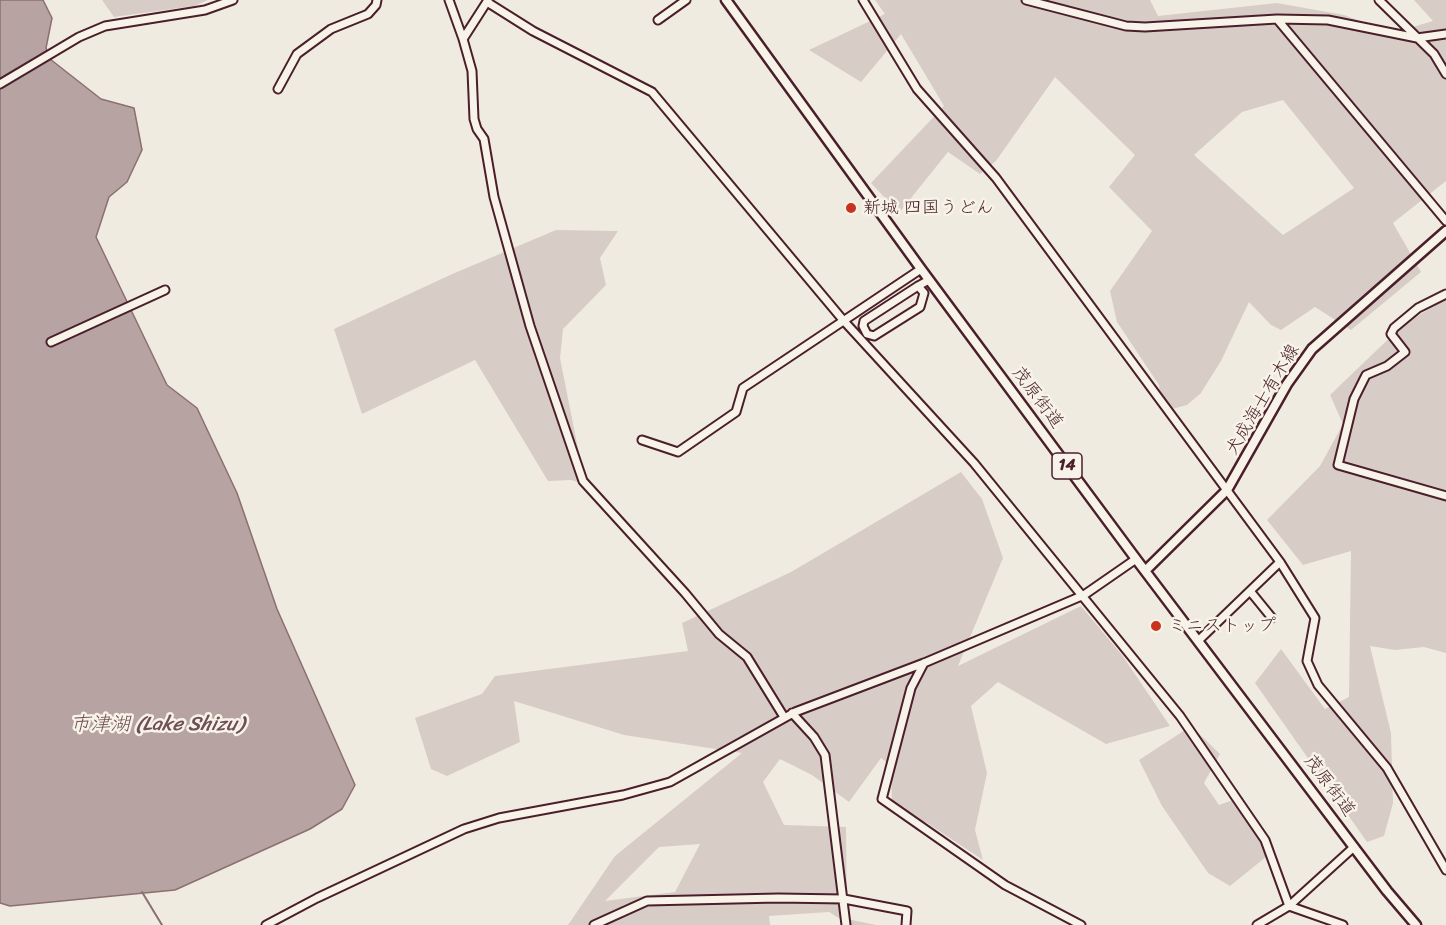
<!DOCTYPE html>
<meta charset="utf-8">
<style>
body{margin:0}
canvas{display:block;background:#f0ebe0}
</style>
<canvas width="1446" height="925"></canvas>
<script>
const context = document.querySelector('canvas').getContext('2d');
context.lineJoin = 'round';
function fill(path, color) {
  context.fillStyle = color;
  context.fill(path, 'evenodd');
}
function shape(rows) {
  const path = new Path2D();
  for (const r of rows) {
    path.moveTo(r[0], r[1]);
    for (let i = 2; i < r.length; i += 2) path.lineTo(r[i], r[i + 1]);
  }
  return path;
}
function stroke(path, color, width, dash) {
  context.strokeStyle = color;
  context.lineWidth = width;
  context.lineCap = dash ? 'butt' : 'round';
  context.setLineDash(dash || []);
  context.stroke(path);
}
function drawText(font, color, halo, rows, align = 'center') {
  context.font = font + ' Sriracha,"Klee One",sans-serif';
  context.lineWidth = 5;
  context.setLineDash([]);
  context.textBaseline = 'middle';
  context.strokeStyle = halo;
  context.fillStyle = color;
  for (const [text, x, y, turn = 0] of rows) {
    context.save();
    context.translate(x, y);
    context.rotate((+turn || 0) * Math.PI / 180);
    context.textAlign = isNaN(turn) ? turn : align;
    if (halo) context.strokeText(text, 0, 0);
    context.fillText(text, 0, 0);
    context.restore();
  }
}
fill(shape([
 [102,0,208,0,194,6,114,17],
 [875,0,1150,0,1158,16,1277,3,1344,15,1392,33,1433,21,1414,0,1446,0,1446,181,1393,223,1421,272,1351,330,1315,307,1281,330,1271,325,1249,302,1221,361,1201,393,1187,405,1172,409,1161,401,1159,385,1117,322,1110,291,1152,231,1109,187,1135,155,1055,77,996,161,980,174,948,152,899,213,871,183,944,106,901,34,861,82,809,50,885,14],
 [1283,100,1354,188,1283,235,1194,155,1242,112],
 [556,230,618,231,600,258,606,285,563,329,560,358,585,484,571,480,548,481,475,360,362,414,334,329,450,275],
 [1446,299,1446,653,1424,647,1395,650,1370,646,1391,733,1393,803,1384,836,1367,842,1255,683,1281,649,1325,709,1349,697,1351,551,1303,565,1267,520,1320,466,1343,424,1330,395,1404,324],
 [961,472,982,499,1003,558,958,666,1081,606,1122,655,1170,726,1106,744,998,682,971,706,987,773,975,830,983,860,927,823,892,809,891,766,881,758,849,802,812,775,780,759,763,782,784,825,846,827,847,919,876,925,850,925,829,912,769,916,770,925,568,925,615,856,742,753,624,735,514,701,520,742,447,776,431,769,415,718,482,694,495,676,688,651,682,623,791,572],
 [700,844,675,892,605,901,659,847],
 [1191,726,1220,754,1204,783,1219,805,1236,799,1272,852,1230,886,1208,873,1162,806,1139,760]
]), '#d8cdc6');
const water = shape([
 [0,0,43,0,52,18,46,48,50,59,101,99,134,108,142,150,127,182,109,197,96,237,167,385,197,408,237,493,277,609,355,785,342,809,310,829,175,890,10,906,0,903,0,0]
]);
fill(water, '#b7a4a2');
stroke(water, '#8b6f72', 1.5);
stroke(shape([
 [142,892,162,925]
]), '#8b6f72', 2);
const minor = shape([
 [449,0,463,39],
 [488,0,463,39,472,71,474,119,477,129,484,139,494,197,530,326,583,481,685,593,719,634,747,657,784,717],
 [863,0,917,89,996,178,1280,562,1315,618,1307,661,1318,685,1387,768,1446,870],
 [1026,0,1126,26,1145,27,1277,19,1446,221],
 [1379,0,1434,54,1446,74],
 [487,2,533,31,652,92,843,320,974,463,1180,716,1265,840,1289,906],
 [1277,19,1328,20,1417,38,1446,34],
 [658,20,686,0],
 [0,84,79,37,105,26,205,10,233,0],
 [278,89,297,54,331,29,368,14,376,5,377,0],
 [918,286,924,293,920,307,874,336,867,334,863,326,864,321,918,286,929,280],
 [1446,294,1418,308,1394,328,1391,334,1405,352,1387,366,1366,375,1354,399,1338,465,1446,496],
 [51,342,165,290],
 [642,440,678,452,736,412,743,388,921,269],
 [1250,591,1272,618],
 [1199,640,1280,562],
 [924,663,911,688,882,799,1005,885,1081,925],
 [792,713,814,737,825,755,846,925],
 [1289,906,1343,925],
 [266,925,317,898,464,829,499,818,623,795,670,782,795,712,924,663,1084,595,1136,559],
 [594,925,647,901,778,898,844,899,907,911,906,925],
 [1257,925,1289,906,1354,847]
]);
const major = shape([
 [726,0,921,269,1136,559,1387,891,1416,925],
 [1145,571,1227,490,1287,384,1312,349,1446,231]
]);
stroke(minor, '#4a1f2b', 11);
stroke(major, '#4a1f2b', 13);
stroke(minor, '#f7f3e8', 7);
stroke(major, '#f7f3e8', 8);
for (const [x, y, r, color] of [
 [851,208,6,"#c8321e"],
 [1156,626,6,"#c8321e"]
]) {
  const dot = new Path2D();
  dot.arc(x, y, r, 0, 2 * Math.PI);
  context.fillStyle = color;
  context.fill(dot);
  stroke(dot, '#f7f3e8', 2);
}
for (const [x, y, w] of [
 [1067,466,30]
]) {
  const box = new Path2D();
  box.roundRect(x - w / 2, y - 13, w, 26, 4.5);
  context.fillStyle = '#f7f3e8';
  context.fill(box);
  stroke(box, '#4a1f2b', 1.5);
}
drawText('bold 16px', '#4a1f2b', null, [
 ["14",1067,466]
]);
drawText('18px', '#4a1f2b', '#f7f3e8', [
 ["新城 四国うどん",863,208],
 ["ミニストップ",1168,626]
], 'left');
drawText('18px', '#4a1f2b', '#f7f3e8', [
 ["茂原街道",1037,398,53],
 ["犬成海士有木線",1263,400,-59],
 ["茂原街道",1329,786,53]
]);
drawText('italic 20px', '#704e55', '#f7f3e8', [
 ["市津湖 (Lake Shizu)",157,725]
]);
</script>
